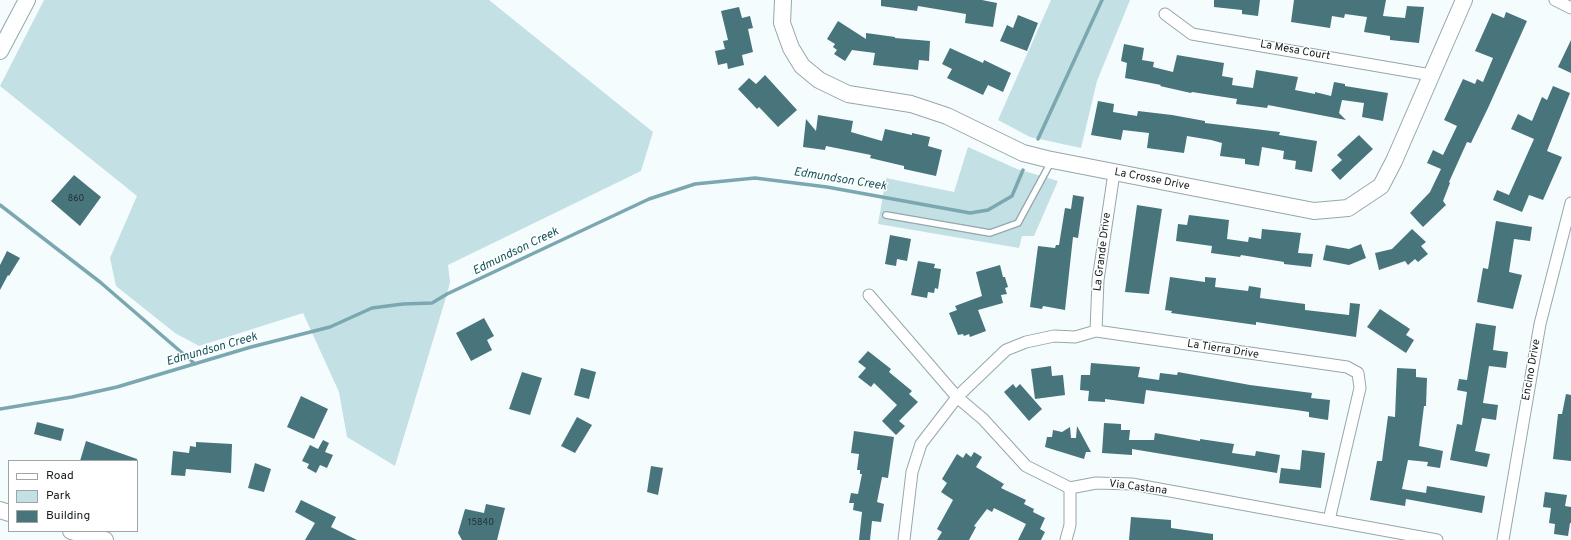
<!DOCTYPE html>
<style>
body{margin:0}
#map{position:relative;width:1571px;height:540px;overflow:hidden;background:#f5fcfe;font-family:Overpass,sans-serif}
canvas{display:block}
.legend{position:absolute;left:8px;top:460px;width:130px;height:72px;box-sizing:border-box;background:#fff;border:1px solid #a1a4a5;margin:0;padding:5px 7px;list-style:none;font-size:12px;color:#151c1d}
.legend li{display:flex;align-items:center;gap:8px;height:20px}
.legend b{width:20px;border:1px solid #a1a4a5}
</style>
<div id="map">
<canvas width="1571" height="540"></canvas>
<ul class="legend">
<li><b style="height:5px;background:#fff"></b>Road</li>
<li><b style="height:11px;background:#c3e0e5"></b>Park</li>
<li><b style="height:11px;background:#48747c"></b>Building</li>
</ul>
</div>
<script>
const context = document.querySelector('canvas').getContext('2d');
context.lineJoin = 'round';
function fill(path, color) {
  context.fillStyle = color;
  context.fill(path, 'evenodd');
}
function shape(rows) {
  const path = new Path2D();
  for (const r of rows) {
    path.moveTo(r[0], r[1]);
    for (let i = 2; i < r.length; i += 2) path.lineTo(r[i], r[i + 1]);
  }
  return path;
}
function stroke(path, color, width, dash) {
  context.strokeStyle = color;
  context.lineWidth = width;
  context.lineCap = dash ? 'butt' : 'round';
  context.setLineDash(dash || []);
  context.stroke(path);
}
function drawText(font, color, halo, rows, align = 'center') {
  context.font = font + ' Overpass,sans-serif';
  context.lineWidth = 3;
  context.setLineDash([]);
  context.textBaseline = 'middle';
  context.strokeStyle = halo;
  context.fillStyle = color;
  for (const [text, x, y, turn = 0] of rows) {
    context.save();
    context.translate(x, y);
    context.rotate((+turn || 0) * Math.PI / 180);
    context.textAlign = isNaN(turn) ? turn : align;
    if (halo) context.strokeText(text, 0, 0);
    context.fillText(text, 0, 0);
    context.restore();
  }
}
fill(shape([
 [44,0,489,0,653,132,641,171,448,265,450,282,447,294,395,466,347,437,339,392,303,313,199,346,175,333,116,286,110,258,137,196,0,86],
 [1051,0,1130,0,1097,81,1081,148,1030,137,998,120],
 [968,147,1017,169,1058,181,1034,236,1022,236,1019,248,878,224,886,178,954,192]
]), '#c3e0e5');
stroke(shape([
 [1038,139,1102,0],
 [0,205,100,282,195,364],
 [0,409,72,397,117,387,251,347,330,327,372,308,403,304,432,303,447,294,649,199,695,184,755,178,827,187,970,213,988,210,1012,196,1023,170]
]), '#7ba8b0', 3.5);
fill(shape([
 [881,0,982,0,997,3,993,27,965,23,966,14,918,6,917,11,881,6],
 [1214,0,1260,0,1258,16,1242,14,1242,10,1214,7],
 [1294,0,1386,0,1383,16,1405,18,1407,6,1424,7,1419,43,1390,40,1390,36,1364,32,1367,17,1345,14,1344,18,1332,16,1330,28,1291,22],
 [739,7,742,18,750,16,753,28,748,29,753,52,742,55,744,65,728,69,727,63,718,65,715,51,725,49,723,41,728,40,721,11],
 [1506,12,1527,21,1488,108,1471,143,1467,142,1449,182,1450,183,1443,201,1446,205,1423,227,1410,213,1430,192,1441,169,1427,163,1433,150,1443,155,1457,126,1444,120,1463,79,1475,84,1477,79,1483,82,1493,58,1475,51,1492,13,1504,18],
 [1018,15,1038,23,1027,51,1000,41,1007,25,1013,28],
 [838,21,866,39,866,33,895,37,895,38,930,41,929,61,919,60,918,70,873,65,875,53,852,50,845,61,834,54,837,50,833,47,835,44,827,39],
 [1571,40,1571,73,1558,67],
 [1124,44,1144,48,1142,60,1154,62,1153,67,1173,72,1177,55,1224,63,1222,76,1233,78,1232,85,1253,88,1256,70,1298,77,1295,90,1315,94,1315,92,1331,96,1334,82,1345,84,1345,86,1388,93,1383,121,1362,117,1364,103,1342,100,1339,113,1346,120,1268,105,1267,108,1236,104,1237,99,1192,92,1191,93,1160,86,1161,85,1125,78,1127,63,1121,61],
 [950,48,983,63,984,60,1011,73,1003,92,988,85,983,95,947,78,952,69,942,64],
 [765,75,797,110,778,127,759,107,757,109,738,89,749,78,756,84],
 [1553,86,1570,93,1547,151,1562,157,1543,200,1529,195,1522,212,1493,200,1497,190,1509,195,1534,139,1511,129,1518,114,1532,121,1542,97,1547,100],
 [1098,101,1114,104,1113,112,1137,116,1138,111,1172,115,1205,121,1205,123,1280,132,1279,135,1317,141,1312,172,1295,169,1296,161,1283,159,1284,151,1262,147,1259,166,1245,164,1245,159,1220,156,1222,143,1211,140,1187,136,1184,153,1147,148,1149,133,1123,130,1121,140,1091,135],
 [818,115,853,121,851,132,882,141,885,129,912,135,912,133,930,137,928,146,942,150,936,176,904,169,904,166,870,158,871,155,826,146,825,150,803,147,806,119,816,131],
 [1359,135,1373,149,1340,180,1331,170,1342,160,1337,155],
 [74,175,101,197,80,226,51,201],
 [1073,195,1084,197,1078,238,1073,237,1065,310,1043,306,1042,309,1030,307,1038,246,1055,248,1056,245,1059,245,1065,208,1071,209],
 [1137,205,1162,209,1149,294,1125,292],
 [1189,215,1229,220,1227,239,1248,242,1249,237,1261,239,1262,229,1301,233,1298,253,1313,254,1311,267,1284,264,1284,262,1241,255,1240,257,1211,253,1212,246,1176,241,1178,224,1187,225],
 [1496,221,1532,227,1530,241,1514,239,1509,272,1522,275,1513,309,1477,302,1483,268,1488,269],
 [1412,229,1426,242,1421,246,1428,254,1418,262,1415,259,1408,265,1405,261,1379,270,1375,253,1392,249],
 [890,235,911,239,907,261,897,259,896,266,885,264],
 [1361,244,1366,258,1349,265,1323,260,1326,245,1349,249],
 [7,251,20,258,9,276,8,275,0,290,0,265],
 [918,261,935,264,934,268,941,269,938,289,935,288,934,293,928,292,927,298,911,295],
 [1000,265,1003,277,1005,277,1008,287,1005,288,1007,294,1001,295,1003,303,978,310,986,331,970,337,969,334,964,336,963,334,958,335,949,313,957,310,955,306,982,296,976,272],
 [1170,277,1205,282,1205,277,1216,278,1215,287,1248,291,1249,286,1261,288,1260,298,1305,304,1305,310,1349,315,1350,303,1360,304,1356,337,1256,322,1256,325,1171,313,1172,311,1165,310],
 [1380,309,1410,329,1406,335,1414,340,1406,353,1367,327],
 [484,318,494,336,487,340,492,350,471,361,456,333],
 [1476,323,1496,326,1493,350,1508,352,1506,368,1489,366,1483,403,1498,405,1496,420,1482,418,1475,451,1490,454,1487,467,1450,460,1457,424,1462,425,1467,392,1457,390,1459,379,1467,380],
 [868,351,891,369,889,372,912,391,909,394,918,402,899,421,905,426,896,435,882,421,897,405,874,383,871,387,858,377,866,368,858,362],
 [1091,363,1140,367,1138,377,1159,380,1160,373,1177,375,1178,372,1250,385,1312,393,1311,398,1330,400,1328,420,1309,417,1309,412,1296,410,1146,390,1144,404,1105,399,1105,402,1088,401,1089,391,1080,390,1081,375,1090,375],
 [1051,366,1052,376,1063,375,1065,395,1035,399,1031,369],
 [581,368,596,372,589,399,574,395],
 [1397,368,1416,369,1416,377,1427,378,1426,406,1424,406,1419,446,1443,451,1440,468,1427,466,1428,462,1408,460,1402,489,1426,493,1427,486,1485,496,1482,513,1406,499,1405,506,1370,500,1377,461,1382,461,1388,416,1395,417],
 [522,372,542,378,530,415,509,409],
 [1013,384,1016,388,1020,384,1042,409,1029,421,1004,392],
 [1566,394,1571,395,1571,461,1553,459,1558,414,1562,414],
 [301,396,328,409,314,439,287,427],
 [577,417,592,425,575,453,561,446],
 [37,422,64,429,61,441,34,434],
 [1104,423,1121,424,1121,430,1130,430,1129,440,1154,440,1155,433,1200,441,1200,439,1234,444,1232,453,1255,456,1256,451,1280,455,1277,473,1132,449,1132,455,1102,453],
 [1077,426,1091,452,1086,452,1084,459,1045,447,1047,437,1052,437,1053,430,1062,432,1070,427,1071,438,1076,438],
 [854,431,894,437,888,478,882,477,877,502,884,504,881,522,872,521,870,540,859,540,862,512,853,510,854,503,849,503,851,493,858,494,862,474,860,474,860,470,857,470,859,454,851,453],
 [323,440,329,443,325,452,333,455,327,468,320,465,316,473,307,468,309,464,302,461,310,445,318,449],
 [86,441,137,459,137,461,80,461],
 [196,442,232,444,231,473,186,469,185,476,171,475,173,451,189,453,190,446,196,447],
 [1302,450,1325,453,1321,488,1279,483,1281,468,1300,470],
 [974,452,982,457,976,467,1004,484,1001,488,1026,500,1024,504,1034,509,1033,512,1045,518,1040,529,1045,532,1041,540,1018,540,1026,524,994,508,992,512,987,509,974,526,976,527,969,540,937,540,942,532,937,529,953,500,941,492,947,483,942,479,957,454,963,458,966,453,971,457],
 [255,463,271,469,264,492,248,488],
 [651,466,663,468,658,495,647,492],
 [1545,492,1567,495,1565,506,1571,507,1571,523,1570,523,1568,536,1554,534,1555,524,1549,523,1551,508,1543,507],
 [301,500,336,517,331,527,357,540,305,540,315,523,295,512],
 [486,504,505,508,497,540,462,540,458,533,465,509,484,513],
 [1131,517,1171,520,1171,528,1213,534,1213,540,1129,540]
]), '#48747c');
const lane = shape([
 [886,215,990,233,1018,223,1051,162]
]);
const street = shape([
 [1555,0,1571,8],
 [1165,14,1192,34,1431,75],
 [869,295,957,397,983,419,1026,466,1070,488,1096,483,1132,484,1437,540],
 [1096,331,1098,280,1114,173],
 [957,397,1006,350,1026,342,1054,336,1075,337,1096,331,1347,367,1358,373,1360,388,1329,520],
 [904,540,912,472,921,444,958,396],
 [1066,540,1070,525,1070,488],
 [1503,540,1540,324,1571,203]
]);
const secondary = shape([
 [783,0,782,23,791,48,802,66,819,80,848,94,911,104,947,116,1023,153,1047,159,1314,211,1348,208,1381,186,1394,161,1464,0],
 [0,51,27,0],
 [0,510,9,513],
 [71,531,105,540]
]);
stroke(lane, '#95a7ab', 8);
stroke(street, '#95a7ab', 13);
stroke(secondary, '#95a7ab', 18);
stroke(lane, '#fff', 5.5);
stroke(street, '#fff', 11);
stroke(secondary, '#fff', 16);
drawText('9px', '#223235', null, [
 ["860",76,199],
 ["15840",481,523]
]);
drawText('11px', '#151c1d', '#fff', [
 ["La Mesa Court",1295,51,10],
 ["La Crosse Drive",1152,180,11],
 ["La Grande Drive",1103,252,-83],
 ["La Tierra Drive",1223,350,9],
 ["Encino Drive",1532,370,-80],
 ["Via Castana",1138,488,7]
]);
drawText('italic 12px', '#13545d', '#fff', [
 ["Edmundson Creek",840,180,9],
 ["Edmundson Creek",516,252,-26],
 ["Edmundson Creek",212,350,-16]
]);
</script>
